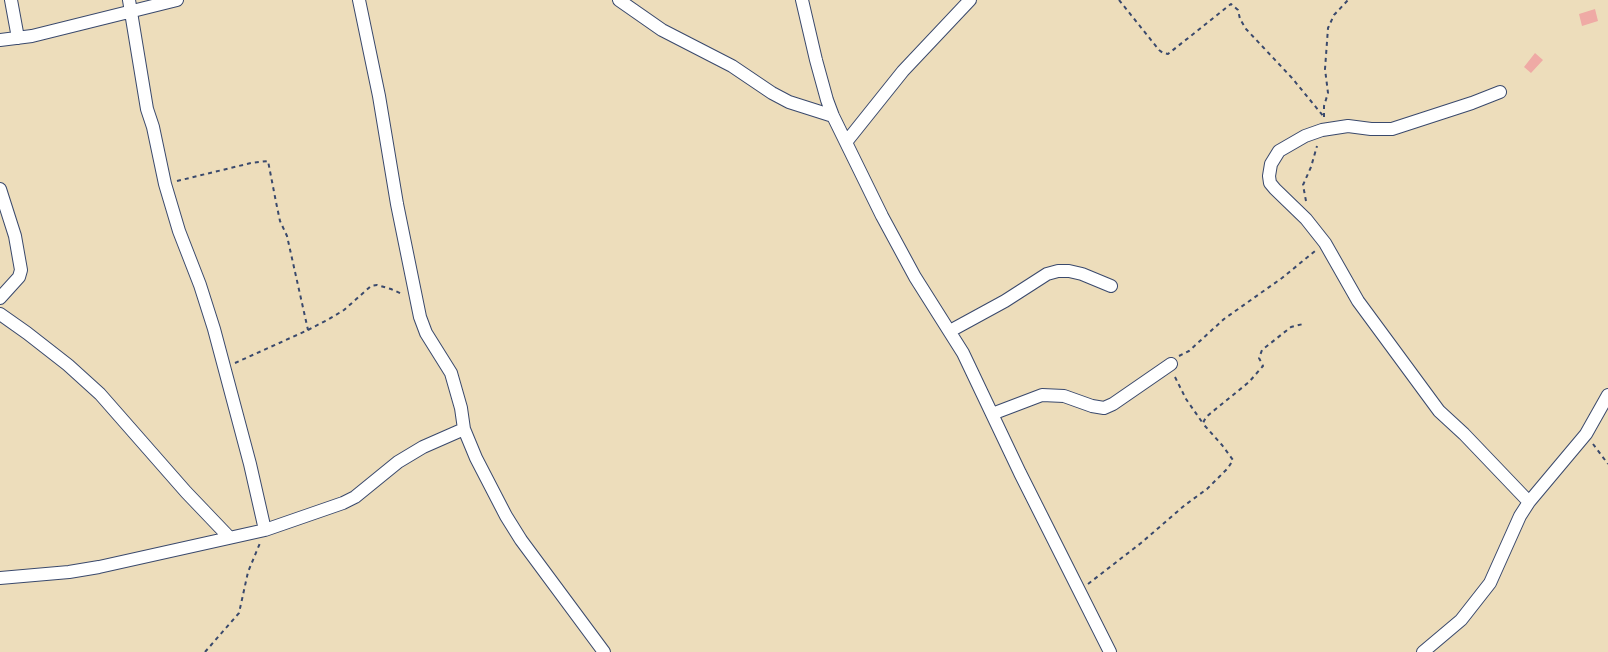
<!DOCTYPE html>
<style>
body{margin:0}
canvas{display:block;background:#edddbb}
</style>
<canvas width="1608" height="652"></canvas>
<script>
const context = document.querySelector('canvas').getContext('2d');
context.lineJoin = 'round';
function fill(path, color) {
  context.fillStyle = color;
  context.fill(path, 'evenodd');
}
function shape(rows) {
  const path = new Path2D();
  for (const r of rows) {
    path.moveTo(r[0], r[1]);
    for (let i = 2; i < r.length; i += 2) path.lineTo(r[i], r[i + 1]);
  }
  return path;
}
function stroke(path, color, width, dash) {
  context.strokeStyle = color;
  context.lineWidth = width;
  context.lineCap = dash ? 'butt' : 'round';
  context.setLineDash(dash || []);
  context.stroke(path);
}
fill(shape([
 [1595,9,1598,21,1582,26,1579,14],
 [1535,53,1543,60,1531,73,1524,67]
]), '#efaaa5');
const minor = shape([
 [11,0,18,38],
 [129,0,147,109,153,127,165,184,179,231,200,285,214,329,250,464,265,530],
 [359,0,379,96,397,204,420,317,426,333,451,373,461,408,464,429,476,458,506,516,521,540,604,652],
 [619,0,662,30,732,66,772,93,789,102,833,116],
 [802,0,816,60,827,100,833,116,882,216,915,277,963,353,1020,473,1110,652],
 [0,40,32,36,177,0],
 [1500,92,1472,103,1392,129,1371,129,1348,126,1322,130,1305,136,1279,151,1271,164,1269,176,1270,183,1275,189,1306,219,1325,243,1358,301,1439,411,1464,434,1529,502],
 [847,141,903,71,970,0],
 [0,189,15,236,21,270,19,277,0,298],
 [0,314,27,333,68,365,100,394,186,492,229,537],
 [950,331,1005,301,1047,274,1058,271,1069,271,1082,274,1111,286],
 [992,414,1042,395,1064,396,1092,406,1104,408,1113,404,1171,364],
 [0,578,69,572,99,567,265,530,343,503,355,497,398,462,423,447,464,429],
 [1423,652,1461,620,1490,583,1520,516,1529,502,1586,434,1608,395]
]);
stroke(minor, '#3a496c', 14);
stroke(shape([
 [1119,0,1159,50,1163,53,1168,54,1231,4,1238,10,1240,19,1246,29,1292,78,1324,117],
 [1324,117,1324,106,1328,93,1325,69,1328,28,1334,15,1348,0],
 [177,181,251,163,268,161,276,202,280,221,287,236,308,330],
 [1306,201,1303,185,1311,167,1317,146],
 [1179,356,1189,351,1224,319,1282,278,1315,251],
 [235,363,308,330,329,319,344,310,371,286,377,285,391,289,402,294],
 [1175,377,1186,399,1202,422],
 [1593,444,1608,464],
 [1088,584,1141,543,1185,505,1207,489,1228,468,1233,460,1222,445,1205,426,1203,423,1206,417,1249,382,1263,366,1259,358,1262,350,1291,327,1303,324],
 [205,652,239,613,248,572,260,543]
]), '#3a496c', 2, [4, 4]);
stroke(minor, '#fff', 12);
</script>
